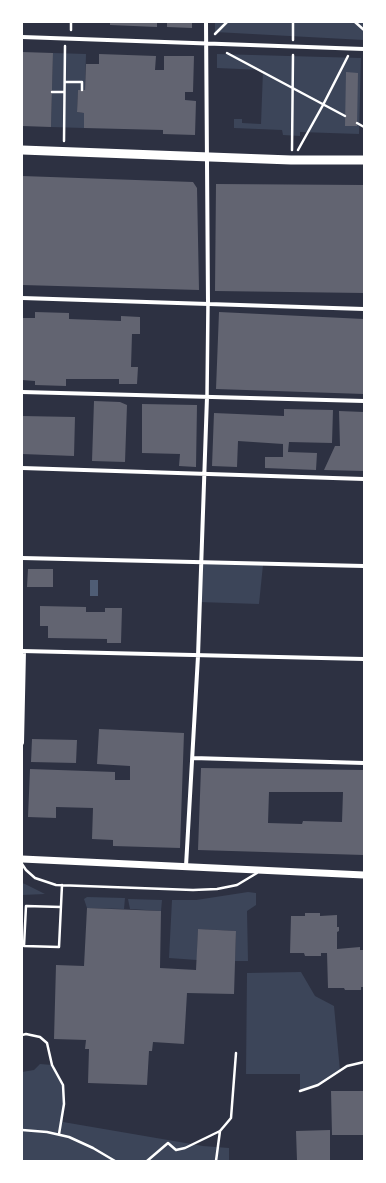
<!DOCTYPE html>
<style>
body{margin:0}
#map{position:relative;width:386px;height:1183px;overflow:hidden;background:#2d3142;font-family:"Asap Condensed",sans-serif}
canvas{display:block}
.frame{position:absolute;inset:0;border:23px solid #fff;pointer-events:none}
</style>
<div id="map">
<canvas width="386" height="1183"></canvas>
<div class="frame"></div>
</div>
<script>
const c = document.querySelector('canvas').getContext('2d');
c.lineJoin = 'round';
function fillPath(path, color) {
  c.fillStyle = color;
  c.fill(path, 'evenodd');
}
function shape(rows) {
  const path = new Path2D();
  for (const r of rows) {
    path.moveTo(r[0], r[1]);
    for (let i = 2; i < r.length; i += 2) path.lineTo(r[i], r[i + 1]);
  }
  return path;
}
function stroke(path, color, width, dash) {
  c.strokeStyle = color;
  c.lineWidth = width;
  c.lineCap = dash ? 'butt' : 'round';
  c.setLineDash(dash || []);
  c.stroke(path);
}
fillPath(shape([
 [215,22,364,22,364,40,215,32],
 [53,53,86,54,85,90,78,90,77,112,84,113,84,128,51,127],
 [217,54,361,58,359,134,300,132,300,136,283,135,282,130,234,128,234,119,242,119,242,123,261,124,263,70,217,68],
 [201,563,263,565,259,604,199,602],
 [22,883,25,884,45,894,22,895],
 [248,892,256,893,256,905,247,911,248,961,235,961,236,931,198,929,197,960,169,958,172,900,196,900],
 [87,897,125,898,124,909,87,908,84,899],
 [128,899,162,900,161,911,130,909],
 [301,972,315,996,334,1006,340,1071,318,1085,300,1091,300,1074,246,1074,247,973],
 [40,1064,52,1065,63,1085,63,1122,203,1146,229,1148,229,1161,22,1161,22,1072,34,1070]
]), '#3c4559');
fillPath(shape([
 [90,580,98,580,98,596,90,596]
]), '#4f5d75');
fillPath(shape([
 [110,22,157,22,157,27,110,25],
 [167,22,192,22,192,28,167,27],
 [22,52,53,53,51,127,22,126],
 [99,54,156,56,155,70,164,70,164,56,194,56,193,92,185,92,185,100,196,101,195,135,163,134,163,130,84,128,84,113,77,112,78,90,85,90,86,64,99,64],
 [346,72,358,73,357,126,345,126],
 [22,176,193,182,197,188,199,290,22,285],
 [216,184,364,185,364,293,215,291],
 [35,312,69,313,69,319,121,321,121,316,140,317,140,334,132,334,131,367,138,367,137,384,119,384,119,379,66,379,66,386,35,385,35,381,22,380,22,318,35,318],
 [219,312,364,319,364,394,216,389],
 [94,401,120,402,127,405,125,462,92,461],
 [142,404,197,405,196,467,179,466,180,454,142,453],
 [284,409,333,410,332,443,289,442,288,452,317,453,316,470,265,468,265,457,283,457,283,444,238,441,237,467,212,466,214,413,284,416],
 [339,411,364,412,364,471,324,470,335,446,340,446],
 [22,416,75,417,74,456,22,454],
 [28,569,53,569,53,587,27,587],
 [40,606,86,607,86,612,105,612,105,608,122,608,121,643,107,643,107,639,48,638,48,626,40,626],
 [99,729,184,733,180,848,113,846,113,840,92,839,93,808,56,807,56,818,28,817,30,769,115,772,115,780,130,780,130,766,97,764],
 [32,739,77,740,76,763,31,762],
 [201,768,364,770,364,855,198,850],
 [269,792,343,792,342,822,303,821,302,824,268,823],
 [87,908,161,911,160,968,196,970,198,929,236,931,234,994,187,993,184,1044,153,1042,152,1051,149,1051,147,1085,88,1083,89,1049,85,1049,86,1040,54,1039,56,965,84,966],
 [305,913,320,913,320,916,337,915,337,927,339,927,339,931,337,932,337,949,360,947,360,950,364,950,364,987,361,987,361,990,345,990,344,988,328,988,327,953,321,953,321,956,305,956,304,953,290,953,291,916,305,916],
 [331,1091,364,1091,364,1135,332,1135],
 [330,1130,330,1161,297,1161,296,1131]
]), '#626471');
stroke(shape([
 [293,22,293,40],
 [355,22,364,30],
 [71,30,71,22],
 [215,34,227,22],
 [227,53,345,116],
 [65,82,82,82,82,90],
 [52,92,64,92],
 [357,123,364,127],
 [64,141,65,46],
 [292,150,293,55],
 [298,150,323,105,348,56],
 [22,1035,26,1034,40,1037,47,1043,52,1065,63,1085,64,1104,59,1134],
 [22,1130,47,1132,69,1137,93,1148,115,1161],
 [147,1161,168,1143,176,1150,185,1148,220,1131,226,1124,231,1118,236,1053],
 [216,1161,220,1131]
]), '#fff', 2.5);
stroke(shape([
 [22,864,26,870,35,878,56,885,193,890,217,889,237,885,257,873],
 [61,907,26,906,24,946,59,947,62,885],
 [300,1091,318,1085,347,1066,364,1062]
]), '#fff', 2.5);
stroke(shape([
 [207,397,208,303]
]), '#fff', 3.5);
stroke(shape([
 [206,22,208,303],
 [22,37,364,49],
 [22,298,364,309],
 [22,392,364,401],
 [22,468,364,479],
 [22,558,364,566],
 [22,651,364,659],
 [22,743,24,651],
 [193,758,364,763],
 [186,866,198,656,207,397]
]), '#fff', 4);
stroke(shape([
 [22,859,364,875]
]), '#fff', 7);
stroke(shape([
 [22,150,291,160,364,160]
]), '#fff', 9);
</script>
